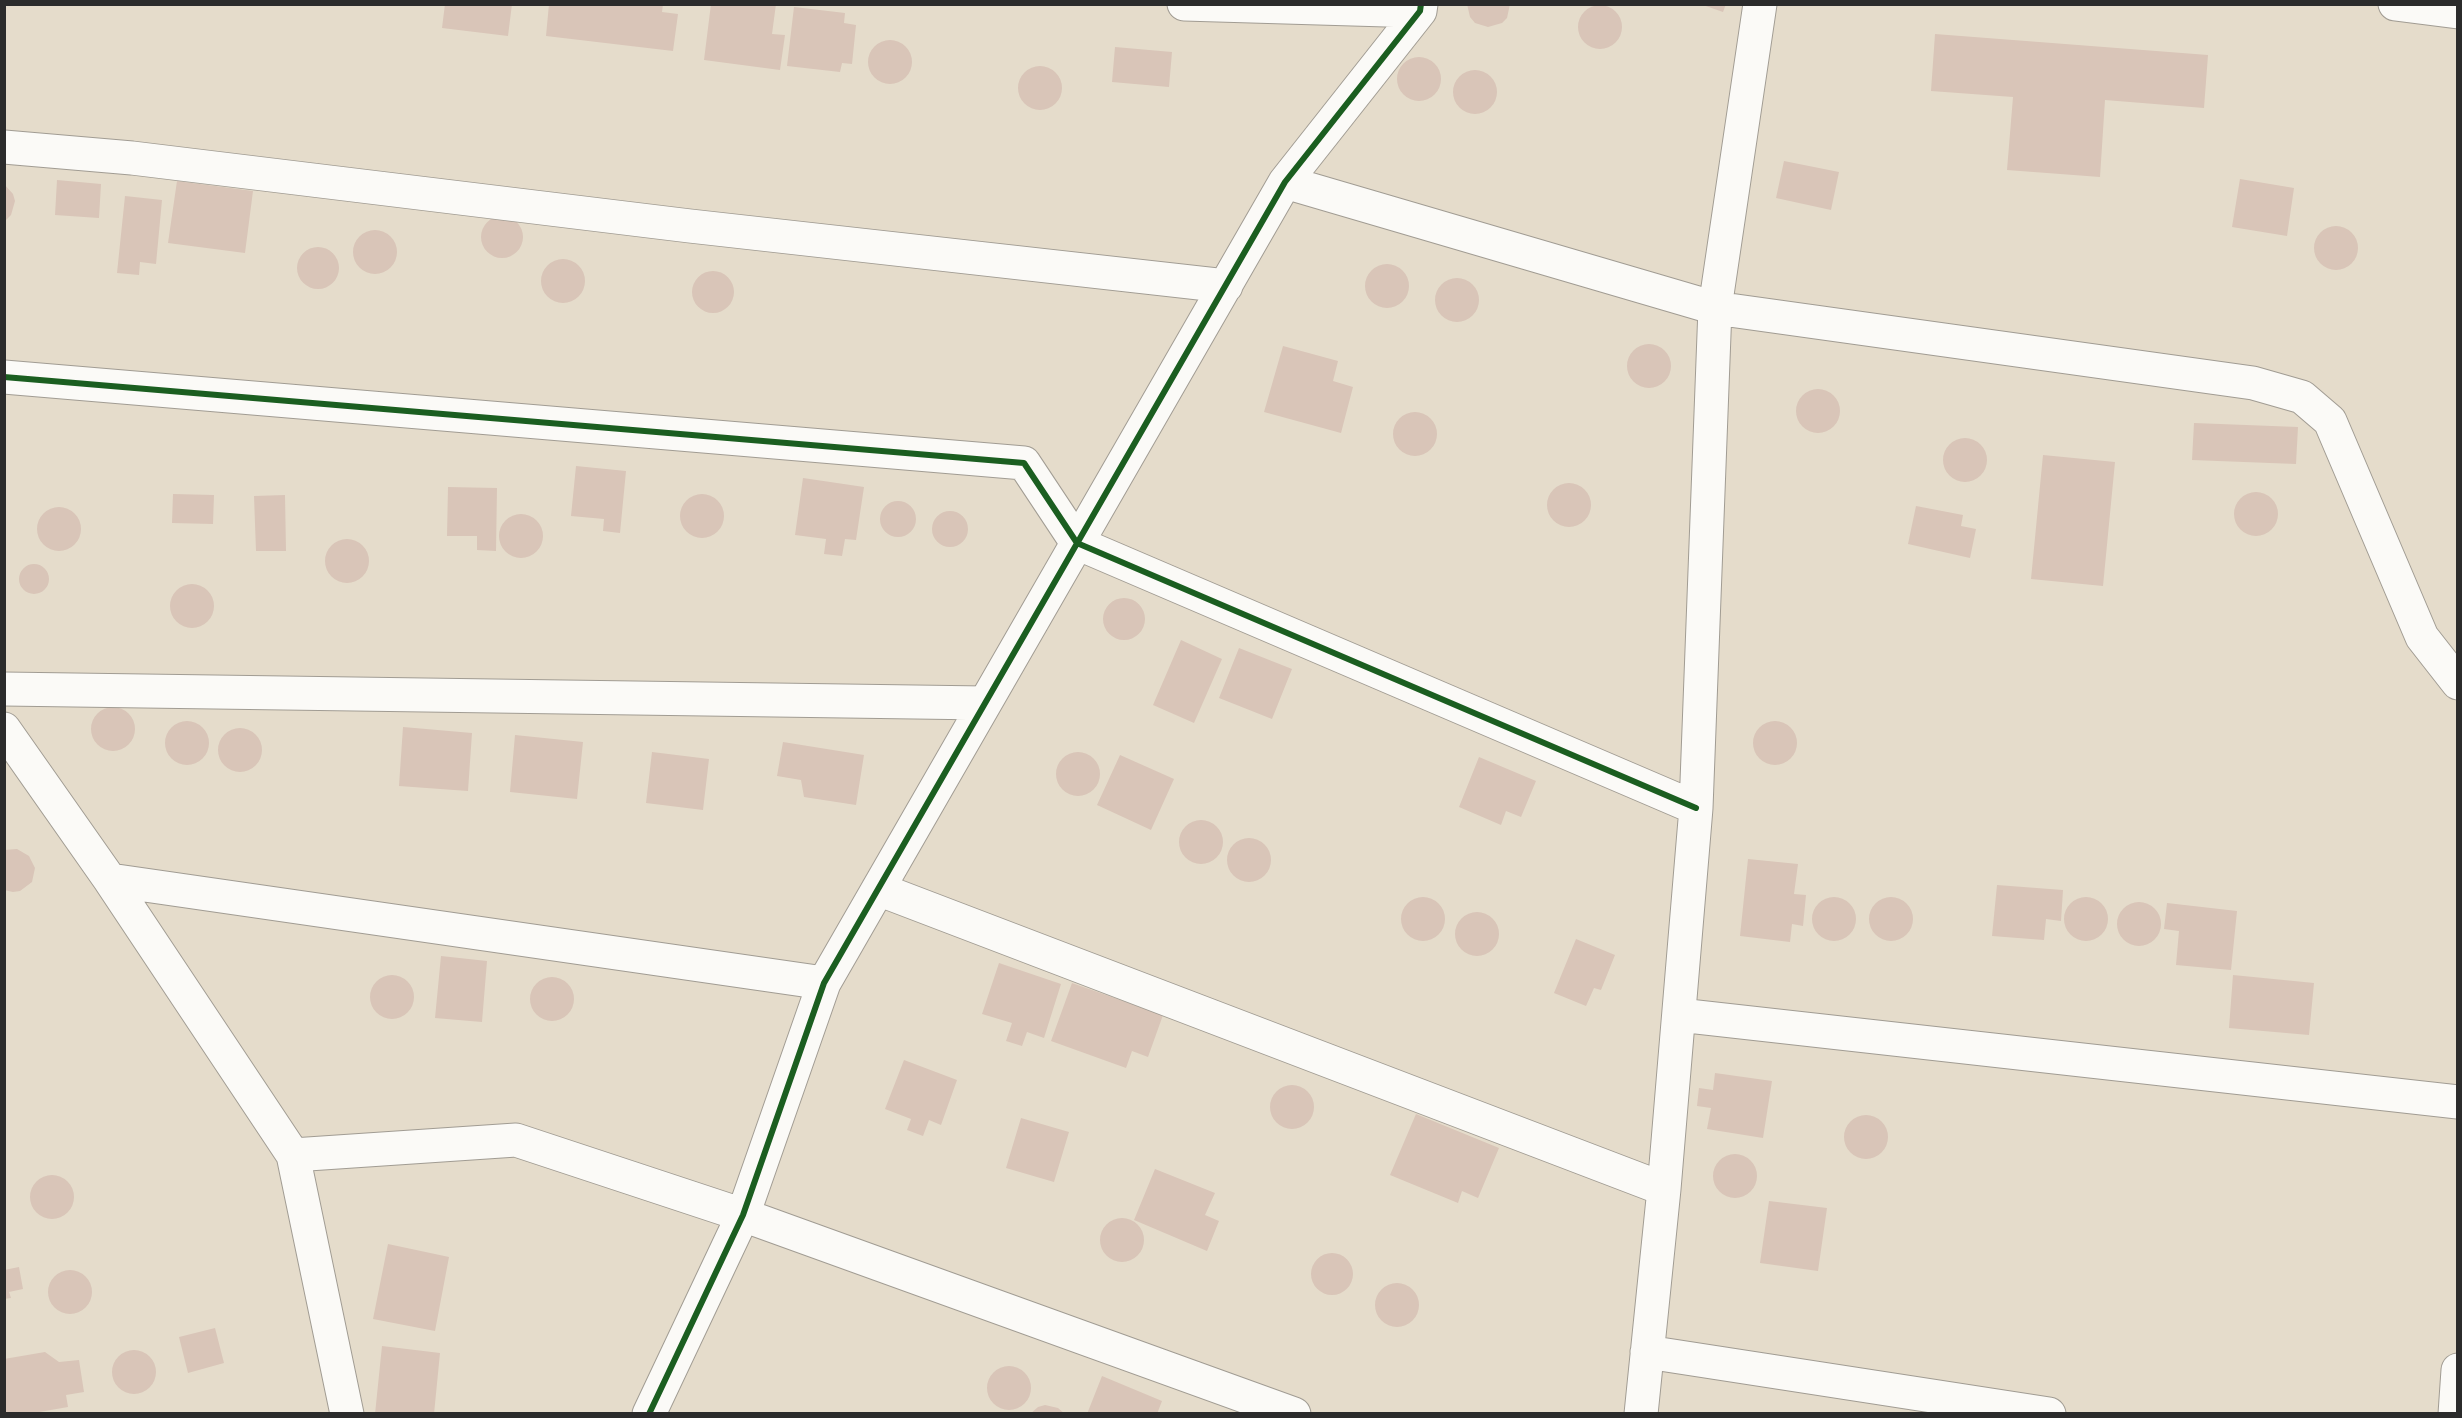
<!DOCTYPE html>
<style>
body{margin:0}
#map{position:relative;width:2462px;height:1418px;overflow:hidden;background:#e5dccb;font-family:Mali,sans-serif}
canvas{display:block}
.frame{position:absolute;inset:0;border:6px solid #2b2b2b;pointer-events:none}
</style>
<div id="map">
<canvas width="2462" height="1418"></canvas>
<div class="frame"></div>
</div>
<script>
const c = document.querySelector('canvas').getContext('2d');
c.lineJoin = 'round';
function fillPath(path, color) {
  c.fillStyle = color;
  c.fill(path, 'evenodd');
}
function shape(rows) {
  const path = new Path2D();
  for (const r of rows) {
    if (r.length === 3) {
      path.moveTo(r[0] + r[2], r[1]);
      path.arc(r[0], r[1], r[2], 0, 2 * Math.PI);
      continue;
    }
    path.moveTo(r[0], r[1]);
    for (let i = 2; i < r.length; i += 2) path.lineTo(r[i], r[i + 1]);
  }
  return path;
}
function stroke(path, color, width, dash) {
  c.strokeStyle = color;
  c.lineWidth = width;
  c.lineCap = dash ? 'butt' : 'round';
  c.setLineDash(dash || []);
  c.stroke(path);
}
fillPath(shape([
 [445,4,512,4,508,36,442,28],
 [549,4,663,4,662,12,678,14,673,51,546,36],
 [711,4,776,4,772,34,785,35,780,70,704,60],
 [1467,4,1510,4,1507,18,1502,23,1488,27,1475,23,1470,17],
 [1700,4,1726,4,1723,12],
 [1600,27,22],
 [794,7,845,13,844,23,856,25,852,64,842,63,840,72,787,66],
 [1935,34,2208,55,2204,108,2105,100,2100,177,2007,170,2013,97,1931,91],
 [890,62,22],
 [1115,47,1172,52,1169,87,1112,82],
 [1419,79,22],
 [1040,88,22],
 [1475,92,22],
 [1784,161,1839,172,1831,210,1776,198],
 [2240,179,2294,188,2287,236,2232,227],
 [57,180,101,184,99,218,55,215],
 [177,181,253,191,245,253,168,243],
 [4,184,13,194,15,201,11,215,4,222],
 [125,196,162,200,156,264,140,262,139,275,117,273],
 [502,237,21],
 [2336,248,22],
 [375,252,22],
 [318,268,21],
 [563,281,22],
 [1387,286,22],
 [713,292,21],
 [1457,300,22],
 [1649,366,22],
 [1283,346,1338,361,1333,381,1353,387,1341,433,1264,412],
 [1818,411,22],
 [1415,434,22],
 [2194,423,2298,427,2296,464,2192,460],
 [1965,460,22],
 [2043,455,2115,462,2103,586,2031,579],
 [576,466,626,471,620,533,603,531,604,519,571,516],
 [803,478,864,487,856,540,845,539,842,556,824,554,826,539,795,535],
 [1569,505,22],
 [448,487,497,488,496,551,477,550,477,536,447,536],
 [2256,514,22],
 [173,494,214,495,213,524,172,523],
 [702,516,22],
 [285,495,286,551,256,551,254,496],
 [898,519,18],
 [1916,506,1963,515,1961,526,1976,529,1970,558,1908,544],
 [59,529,22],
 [950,529,18],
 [521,536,22],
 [347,561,22],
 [34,579,15],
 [192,606,22],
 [1124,619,21],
 [1181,640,1222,659,1194,723,1153,705],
 [1239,648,1292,669,1272,719,1219,698],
 [113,729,22],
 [1775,743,22],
 [187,743,22],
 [403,727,472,733,468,791,399,786],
 [240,750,22],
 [515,735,583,742,577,799,510,792],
 [783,742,864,755,856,805,804,797,801,780,777,776],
 [652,752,709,759,703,810,646,803],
 [1078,774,22],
 [1120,755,1174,779,1151,830,1097,805],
 [1479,757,1536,781,1521,817,1506,811,1501,825,1459,807],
 [1201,842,22],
 [1249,860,22],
 [17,849,29,856,35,868,32,882,20,891,13,892,4,890,4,850],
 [1748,859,1798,864,1794,894,1806,895,1803,926,1792,924,1790,942,1740,936],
 [1997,885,2063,890,2061,921,2046,919,2044,940,1992,936],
 [1834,919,22],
 [1423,919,22],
 [1891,919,22],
 [2086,919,22],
 [2139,924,22],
 [2167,903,2237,911,2231,970,2176,965,2179,931,2164,929],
 [1477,934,22],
 [1576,939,1615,955,1601,990,1594,988,1586,1006,1554,993],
 [441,956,487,961,482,1022,435,1018],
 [999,963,1061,984,1044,1038,1027,1032,1022,1046,1006,1041,1012,1023,982,1014],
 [2233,975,2314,983,2309,1035,2229,1028],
 [392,997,22],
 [552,999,22],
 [1072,983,1163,1015,1148,1057,1132,1051,1126,1068,1051,1041],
 [904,1060,957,1080,941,1125,929,1120,923,1136,907,1130,911,1119,885,1109],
 [1715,1073,1772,1081,1763,1138,1707,1129,1711,1108,1697,1106,1699,1088,1713,1090],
 [1292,1107,22],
 [1416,1114,1499,1148,1478,1198,1462,1191,1458,1203,1390,1175],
 [1866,1137,22],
 [1021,1118,1069,1132,1054,1182,1006,1168],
 [1735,1176,22],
 [1155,1169,1215,1193,1205,1215,1219,1221,1207,1251,1134,1220],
 [52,1197,22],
 [1769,1201,1827,1208,1818,1271,1760,1263],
 [1122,1240,22],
 [388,1244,449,1257,435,1331,373,1319],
 [1332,1274,21],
 [19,1267,23,1289,9,1292,11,1298,4,1299,4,1270],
 [70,1292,22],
 [1397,1305,22],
 [215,1328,224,1363,188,1373,179,1337],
 [382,1346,440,1353,434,1414,375,1414],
 [134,1372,22],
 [45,1352,59,1362,79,1360,84,1392,66,1395,68,1407,28,1414,4,1414,4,1359],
 [1009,1388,22],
 [1102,1376,1162,1401,1157,1414,1087,1414],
 [1045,1405,1058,1408,1065,1414,1030,1414,1038,1407]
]), '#d9c5b8');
const minor = shape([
 [1184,4,1420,11],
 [2395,4,2458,12],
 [4,147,132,158,690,226,1226,286],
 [1285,182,1715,308,2253,383,2302,397,2330,421,2422,637,2458,683],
 [4,377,1024,463,1077,543,1696,808],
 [4,689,985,703],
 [4,729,110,880,293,1155,347,1414],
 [110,880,824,983],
 [878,889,1664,1189],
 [1679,1015,2458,1102],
 [293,1155,516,1140,743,1215,1294,1414],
 [1647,1352,2049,1414],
 [649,1414,743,1215,824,983,1285,182,1420,11,1421,4],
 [1641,1414,1664,1189,1696,808,1715,308,1760,4],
 [2455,1414,2458,1370]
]);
stroke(minor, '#a19c93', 35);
stroke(minor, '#fbfaf7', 33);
stroke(shape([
 [4,377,1024,463,1077,543,1696,808],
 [649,1414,743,1215,824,983,1285,182,1420,11,1421,4]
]), '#1b5e20', 6);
</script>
